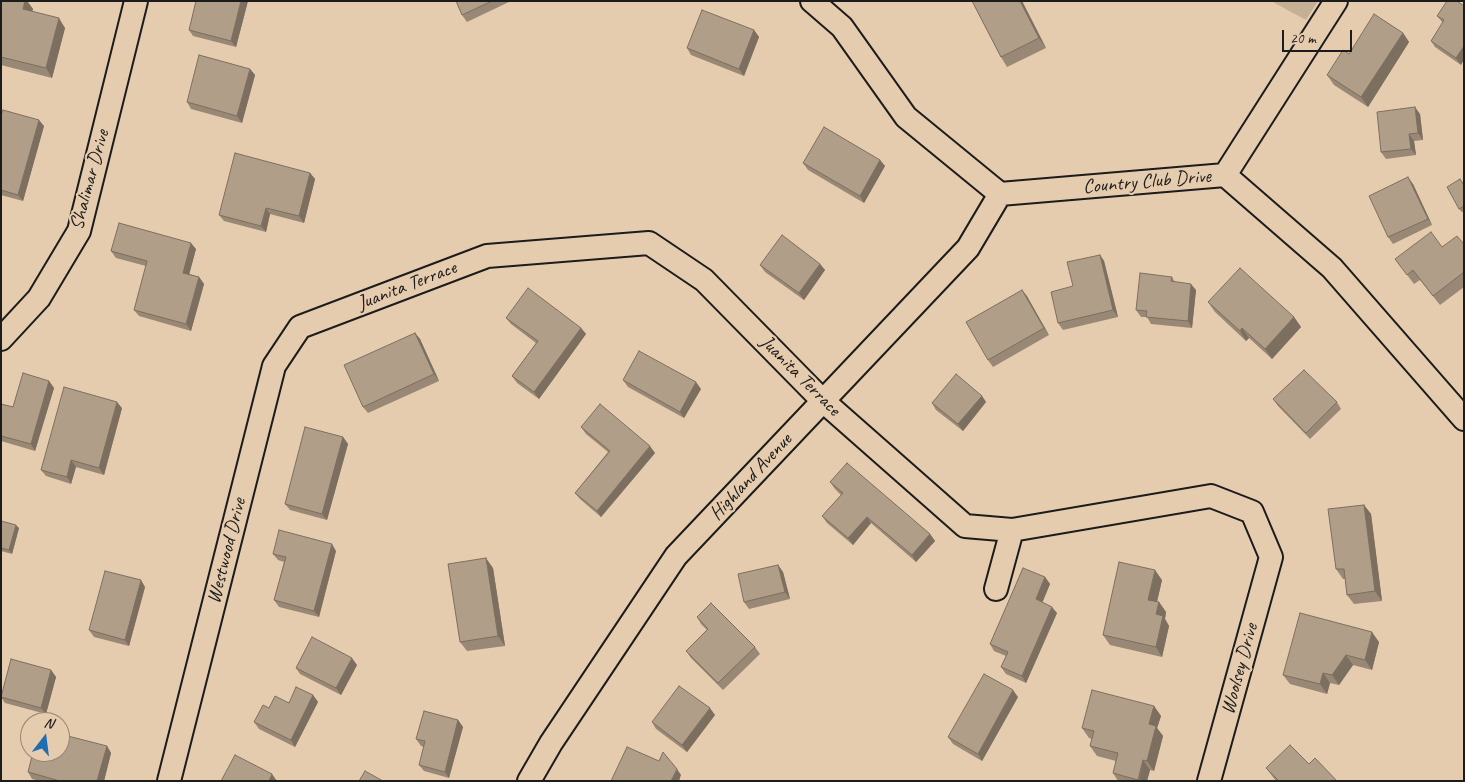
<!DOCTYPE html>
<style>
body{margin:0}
#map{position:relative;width:1465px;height:782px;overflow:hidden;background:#e6ccae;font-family:Caveat,sans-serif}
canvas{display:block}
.frame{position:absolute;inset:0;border:2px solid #1c1c1c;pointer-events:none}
.north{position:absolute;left:20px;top:712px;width:50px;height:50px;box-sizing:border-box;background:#e6ccae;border:1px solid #958674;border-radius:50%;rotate:15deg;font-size:14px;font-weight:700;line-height:20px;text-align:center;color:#1c1c1c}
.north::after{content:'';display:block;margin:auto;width:18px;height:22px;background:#1f6fb2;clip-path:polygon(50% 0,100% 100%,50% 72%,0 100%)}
.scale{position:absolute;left:1282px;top:30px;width:70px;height:22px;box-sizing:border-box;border:2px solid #1c1c1c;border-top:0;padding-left:6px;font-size:15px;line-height:18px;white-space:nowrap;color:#1c1c1c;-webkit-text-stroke:4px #e6ccae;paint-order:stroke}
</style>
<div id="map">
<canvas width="1465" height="782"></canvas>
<div class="frame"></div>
<div class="north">N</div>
<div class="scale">20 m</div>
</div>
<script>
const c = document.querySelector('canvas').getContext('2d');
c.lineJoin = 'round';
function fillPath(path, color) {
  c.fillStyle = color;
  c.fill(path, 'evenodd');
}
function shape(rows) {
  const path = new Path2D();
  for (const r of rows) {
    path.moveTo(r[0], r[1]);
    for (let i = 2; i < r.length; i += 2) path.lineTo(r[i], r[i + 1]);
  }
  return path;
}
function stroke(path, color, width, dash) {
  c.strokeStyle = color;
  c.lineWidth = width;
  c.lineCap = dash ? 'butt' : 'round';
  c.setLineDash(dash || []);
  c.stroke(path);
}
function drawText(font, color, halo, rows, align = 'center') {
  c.font = font + ' Caveat,sans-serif';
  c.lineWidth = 4.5;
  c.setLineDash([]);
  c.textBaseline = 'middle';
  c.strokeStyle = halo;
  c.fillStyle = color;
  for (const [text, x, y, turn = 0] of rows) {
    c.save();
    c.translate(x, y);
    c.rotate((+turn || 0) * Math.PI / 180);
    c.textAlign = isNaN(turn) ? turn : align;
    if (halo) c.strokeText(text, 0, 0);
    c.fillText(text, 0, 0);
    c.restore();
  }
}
fillPath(shape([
 [1271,1,1318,1,1306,20]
]), '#c5b096');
const street = shape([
 [812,1,842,27,906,117,1000,194,1225,175,1332,268,1464,419],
 [1225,175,1336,1],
 [1,339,39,298,79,231,136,1],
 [996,589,1012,530],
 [169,781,274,366,300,327,487,256,649,243,704,280,822,400,965,526,1012,530,1211,496,1252,512,1271,557,1209,781],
 [529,781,551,743,676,556,968,248,1000,194]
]);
stroke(street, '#1c1c1c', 26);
stroke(street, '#e6ccae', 22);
fillPath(shape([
 [1,1,27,1,33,9,32,11,65,28,52,78,1,65],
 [196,1,248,1,236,47,193,36,189,30],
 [456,1,511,1,467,22,462,15],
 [972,1,1022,1,1046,48,1007,67,1001,57],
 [1464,6,1461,65,1435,47,1431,41,1443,23,1437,16],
 [754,30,759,37,744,76,691,55,687,48],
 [1403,33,1409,42,1368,107,1334,85,1327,75,1349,54],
 [250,69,255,75,242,123,191,109,187,102],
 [1420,114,1423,140,1414,141,1416,155,1386,159,1381,152],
 [1,115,44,126,23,201,1,195],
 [880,160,885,166,864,203,808,170,803,163],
 [310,173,315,179,304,223,270,214,266,232,224,221,219,215],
 [1413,184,1432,225,1393,244,1388,237],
 [1464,184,1464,211,1462,212,1459,209],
 [1464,244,1464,287,1440,305,1420,280,1414,284,1395,259,1442,247],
 [196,249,189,274,199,277,204,284,191,331,139,316,134,310,146,266,116,258,111,251],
 [1100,255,1104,261,1118,317,1063,330,1058,323,1073,286],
 [820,264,825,270,804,300,765,272,760,265],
 [1172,277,1175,282,1196,290,1192,328,1151,324,1147,317,1141,317,1136,310],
 [1022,290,1049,335,993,367,988,360],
 [1208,302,1294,317,1301,327,1272,359,1249,338,1246,341,1215,312],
 [506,318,581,328,586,334,539,399,517,383,512,376,536,343,511,324],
 [415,333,420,339,439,381,368,413,363,407],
 [623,380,701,389,684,418,628,387],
 [49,381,54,388,35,451,1,441,1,404,13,407],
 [982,396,986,402,963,431,936,410,932,403],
 [1273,399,1337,402,1341,409,1310,439,1278,406],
 [122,408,104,475,76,467,71,484,46,476,41,470],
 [581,427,655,453,601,517,580,499,575,493,608,452,586,434],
 [343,437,348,444,327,520,290,510,285,504],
 [830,482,930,534,935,541,916,562,871,523,853,545,827,523,822,516,841,495,835,489],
 [1364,505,1371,514,1382,601,1354,604,1347,595,1345,579,1343,579,1336,569],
 [1,521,19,528,12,554,1,551],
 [336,551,319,617,279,607,274,600,284,562,278,560,273,554],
 [778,565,783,572,790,599,749,609,744,602],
 [493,568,505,646,467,651,460,642],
 [1045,577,1050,584,1042,602,1057,613,1026,683,1006,674,1001,667,1006,656,994,651,990,644],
 [1162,580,1157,602,1159,602,1166,612,1165,619,1169,626,1162,657,1110,645,1103,635],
 [145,587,129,646,94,637,89,630],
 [697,617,755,647,760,654,723,690,691,658,686,651,707,630,701,624],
 [1379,642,1372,670,1353,665,1339,685,1330,683,1327,694,1290,684,1283,675],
 [357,665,341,695,300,674,296,668],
 [51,670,56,677,46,714,5,703,1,697,1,695],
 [313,695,318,702,295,747,259,729,254,722,269,708],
 [1018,697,982,761,953,744,948,737],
 [1154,706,1161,716,1157,728,1163,736,1154,771,1150,770,1147,781,1118,781,1113,773,1116,761,1097,756,1090,746,1092,739,1089,738,1082,728],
 [715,715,687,752,656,729,652,722],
 [458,720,463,727,449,778,424,771,419,765,424,747,421,746,416,739],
 [107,746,111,753,104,781,39,781,32,779,28,772],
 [1309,764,1337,781,1276,781,1266,768]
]), '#988875');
fillPath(shape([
 [25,1,27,1,33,9,30,19,23,9],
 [241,1,248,1,236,47,231,41],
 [1020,1,1022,1,1046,48,1039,38],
 [59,18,65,28,52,78,46,68],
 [754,30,759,37,744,76,739,69],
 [1403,33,1409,42,1368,107,1361,97],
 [1464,46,1464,60,1461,65,1456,58],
 [250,69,255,75,242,123,237,116],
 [1415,107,1420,114,1423,140,1418,133],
 [39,120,44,126,23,201,18,195],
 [1409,134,1414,141,1416,155,1411,149],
 [880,160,885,166,864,203,860,196],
 [310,173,315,179,304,223,299,216],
 [1408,177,1413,184,1432,225,1428,219],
 [266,208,270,214,266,232,261,226],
 [191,243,196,249,188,279,183,273],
 [1100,255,1104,261,1118,317,1113,310],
 [820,264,825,270,804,300,799,293],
 [199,277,204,284,191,331,186,324],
 [1191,284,1196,290,1192,328,1188,321],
 [1022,290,1027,296,1049,335,1044,328],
 [1294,317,1301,327,1272,359,1265,349],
 [581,328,586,334,539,399,534,392],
 [1242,328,1249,338,1246,341,1240,331],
 [415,333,420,339,439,381,434,374],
 [49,381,54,388,35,451,31,444],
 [696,382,701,389,684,418,680,412],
 [982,396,986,402,963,431,958,424],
 [117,402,122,408,104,475,99,468],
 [343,437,348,444,327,520,322,514],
 [650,446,655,453,601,517,597,511],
 [71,460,76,467,71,484,67,477],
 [1364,505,1371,514,1382,601,1375,591],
 [867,517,871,523,853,545,848,538],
 [16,525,19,528,12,554,9,550],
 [930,534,935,541,916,562,912,555],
 [332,544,336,551,319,617,314,611],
 [486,558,493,568,505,646,498,636],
 [778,565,783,572,790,599,785,592],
 [1155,570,1162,580,1155,610,1148,600],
 [1045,577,1050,584,1041,606,1036,599],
 [141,580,145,587,129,646,125,640],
 [1159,602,1166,612,1165,619,1169,626,1162,657,1156,647,1156,614],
 [1052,607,1057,613,1026,683,1022,676],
 [1372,632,1379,642,1372,670,1365,660],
 [1346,655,1353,665,1339,685,1332,675],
 [352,658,357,665,341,695,336,688],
 [51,670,56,677,46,714,41,708],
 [1323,673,1330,683,1327,694,1320,684],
 [1013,690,1018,697,982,761,978,754],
 [313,695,318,702,295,747,291,740],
 [1154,706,1161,716,1157,728,1163,736,1154,771,1147,761,1149,724],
 [710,708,715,715,687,752,682,745],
 [458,720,463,727,449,778,445,772],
 [107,746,111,753,104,781,97,781],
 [1143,760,1150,770,1147,781,1139,781],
 [677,769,681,775,679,781,671,781],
 [272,774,277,781,269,781]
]), '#7c6f5f');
const building = shape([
 [1,1,25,1,23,9,59,18,46,68,1,57,1,1],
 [196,1,241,1,231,41,189,30,196,1],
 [456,1,492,1,462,15,456,1],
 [972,1,1020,1,1039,38,1001,57,972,1],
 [1447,1,1457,1,1464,6,1464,46,1456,58,1431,41,1444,20,1437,16,1447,1],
 [702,10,754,30,739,69,687,48,702,10],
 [1374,14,1403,33,1361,97,1327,75,1343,50,1349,54,1374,14],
 [199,55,250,69,237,116,187,102,199,55],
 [1415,107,1418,133,1409,134,1411,149,1381,152,1377,112,1415,107],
 [3,110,39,120,18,195,1,190,1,115,3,110],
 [824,127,880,160,860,196,803,163,824,127],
 [235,153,310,173,299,216,266,208,261,226,219,215,235,153],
 [1408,177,1428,219,1388,237,1369,196,1408,177],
 [1460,179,1464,185,1464,206,1459,209,1447,187,1460,179],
 [119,223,191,243,183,273,199,277,186,324,134,310,147,261,111,251,119,223],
 [1431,232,1442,247,1457,236,1464,244,1464,272,1433,296,1413,270,1407,275,1395,259,1431,232],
 [782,235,820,264,799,293,760,265,782,235],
 [1100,255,1113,310,1058,323,1051,292,1073,286,1067,262,1100,255],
 [1240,268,1294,317,1265,349,1242,328,1240,331,1208,302,1240,268],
 [1140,273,1172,277,1171,281,1191,284,1188,321,1146,317,1147,311,1136,310,1140,273],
 [528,288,581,328,534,392,512,376,538,341,506,318,528,288],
 [1022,290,1044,328,988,360,966,322,1022,290],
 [415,333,434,374,363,407,344,365,415,333],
 [639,351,696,382,680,412,623,380,639,351],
 [1304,370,1337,402,1306,433,1273,399,1304,370],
 [23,373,49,381,31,444,1,436,1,404,13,407,23,373],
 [956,374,982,396,958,424,932,403,956,374],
 [64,387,117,402,99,468,71,460,67,477,41,470,64,387],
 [600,404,650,446,597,511,575,493,610,451,581,427,600,404],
 [305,427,343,437,322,514,285,504,305,427],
 [847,463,930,534,912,555,867,517,848,538,822,516,843,493,830,482,847,463],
 [1364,505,1375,591,1347,595,1344,569,1336,569,1328,509,1364,505],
 [1,521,16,525,9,550,1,548,1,521],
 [279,530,332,544,314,611,274,600,286,557,273,554,279,530],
 [486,558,498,636,460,642,448,564,486,558],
 [1119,562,1155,570,1148,600,1159,602,1156,614,1163,616,1156,647,1103,635,1119,562],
 [778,565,785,592,744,602,738,574,778,565],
 [1023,568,1045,577,1036,599,1052,607,1022,676,1001,667,1008,652,990,644,1023,568],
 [105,571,141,580,125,640,89,630,105,571],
 [711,603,755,647,718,683,686,651,708,629,697,617,711,603],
 [1300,613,1372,632,1365,660,1346,655,1332,675,1323,673,1320,684,1283,675,1300,613],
 [312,637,352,658,336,688,296,668,312,637],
 [11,659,51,670,41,708,1,697,11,659],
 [984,674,1013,690,978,754,948,737,984,674],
 [679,686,710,708,682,745,652,722,679,686],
 [296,687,313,695,291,740,254,722,263,705,269,708,275,696,289,703,296,687],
 [1092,690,1154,706,1149,724,1156,726,1147,761,1143,760,1138,780,1113,773,1118,753,1090,746,1094,731,1082,728,1092,690],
 [424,711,458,720,445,772,419,765,425,741,416,739,424,711],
 [60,734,107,746,97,781,60,781,28,772,33,752,60,752,60,734],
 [1290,745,1309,764,1315,758,1337,781,1278,781,1278,780,1266,768,1290,745],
 [627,747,659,761,663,752,677,769,671,781,611,781,627,747],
 [235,755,272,774,269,781,221,781,235,755],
 [365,771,383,781,359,781,365,771]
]);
fillPath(building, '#b19e88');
stroke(building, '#7c6f5f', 1);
drawText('20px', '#1c1c1c', '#e6ccae', [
 ["Shalimar Drive",90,180,-75],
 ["Country Club Drive",1147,182,-5],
 ["Juanita Terrace",407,286,-21],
 ["Juanita Terrace",800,376,45],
 ["Highland Avenue",751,477,-47],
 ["Westwood Drive",227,551,-76],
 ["Woolsey Drive",1240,669,-75]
]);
</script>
